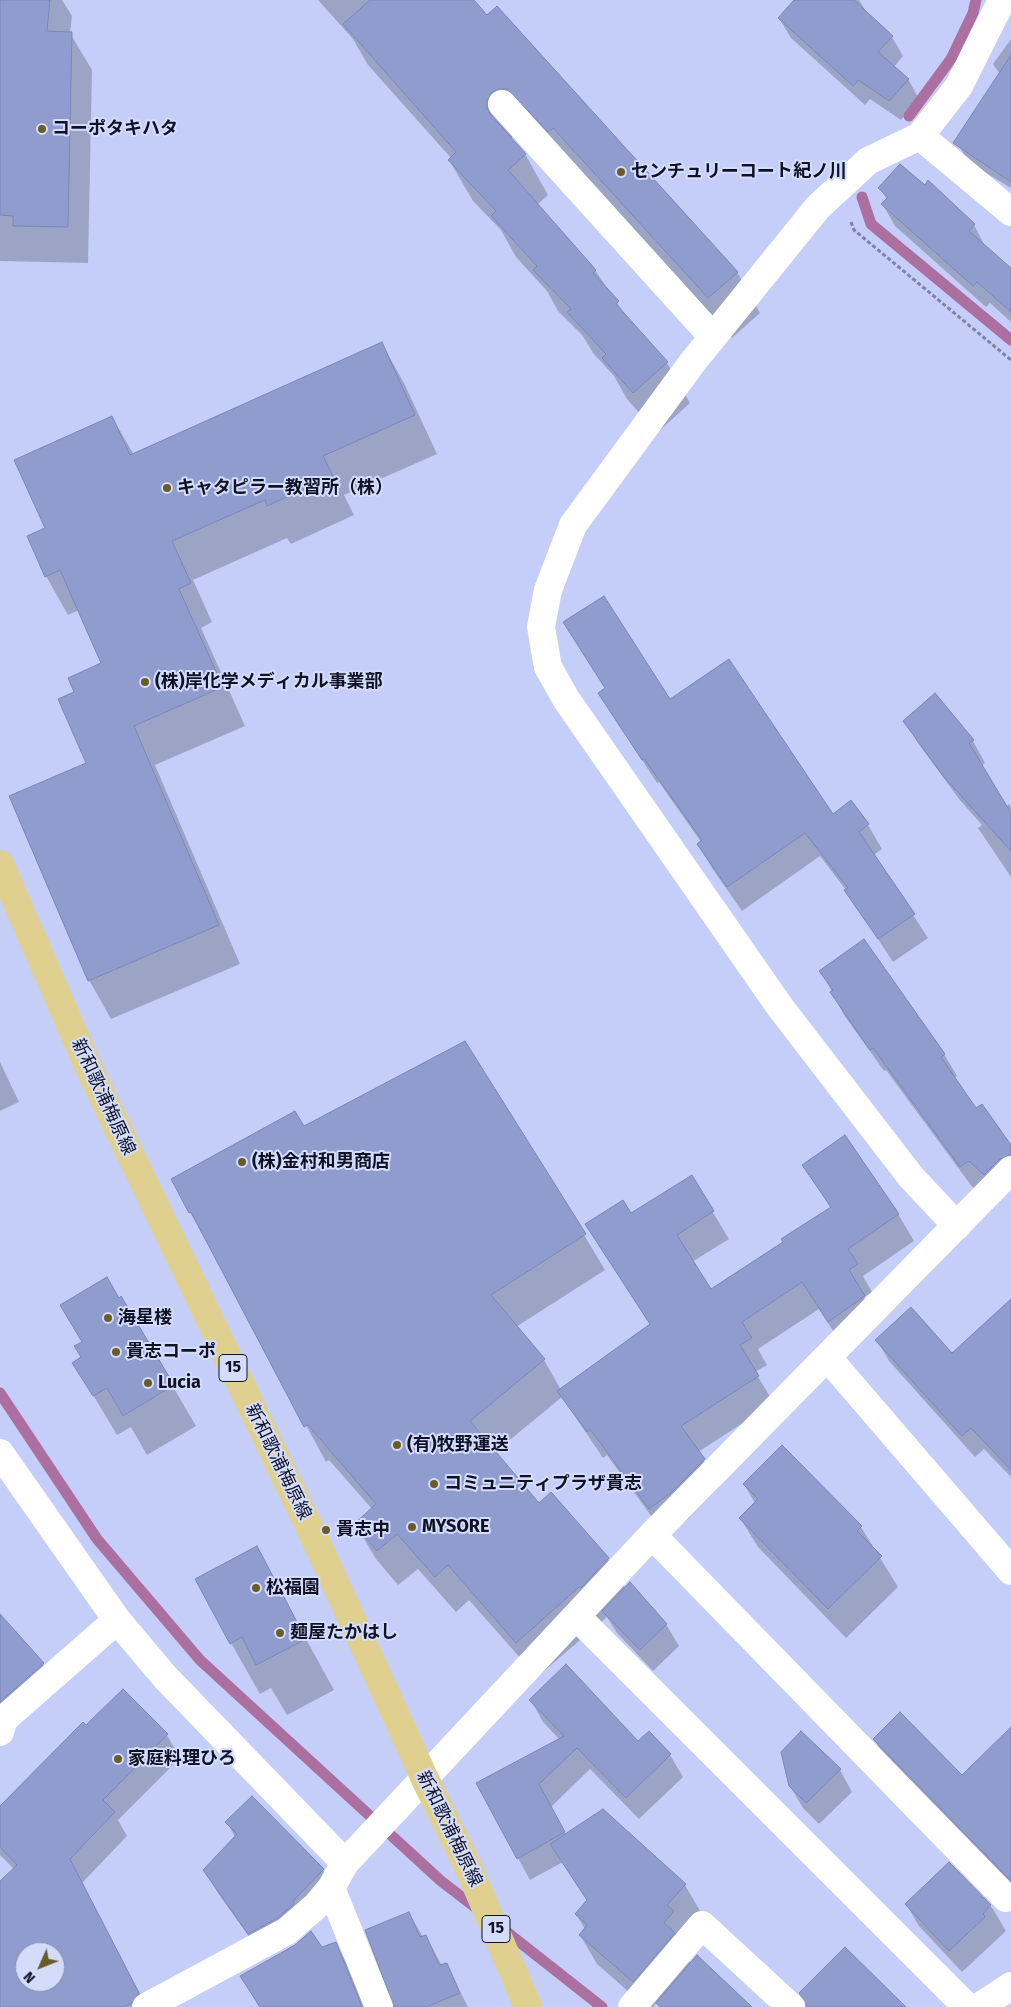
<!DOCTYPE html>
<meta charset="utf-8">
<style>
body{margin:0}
#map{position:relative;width:1011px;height:2007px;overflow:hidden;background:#c4cef8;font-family:"Fira Sans",sans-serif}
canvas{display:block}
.north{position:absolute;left:15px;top:1942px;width:50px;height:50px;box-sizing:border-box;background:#d4dcfc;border:1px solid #858ba6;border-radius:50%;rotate:226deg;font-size:14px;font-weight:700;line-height:20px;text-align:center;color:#0e1224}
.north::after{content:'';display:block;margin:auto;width:18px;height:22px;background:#6a5c29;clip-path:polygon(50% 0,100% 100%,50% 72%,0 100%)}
</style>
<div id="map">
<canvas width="1011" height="2007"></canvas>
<div class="north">N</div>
</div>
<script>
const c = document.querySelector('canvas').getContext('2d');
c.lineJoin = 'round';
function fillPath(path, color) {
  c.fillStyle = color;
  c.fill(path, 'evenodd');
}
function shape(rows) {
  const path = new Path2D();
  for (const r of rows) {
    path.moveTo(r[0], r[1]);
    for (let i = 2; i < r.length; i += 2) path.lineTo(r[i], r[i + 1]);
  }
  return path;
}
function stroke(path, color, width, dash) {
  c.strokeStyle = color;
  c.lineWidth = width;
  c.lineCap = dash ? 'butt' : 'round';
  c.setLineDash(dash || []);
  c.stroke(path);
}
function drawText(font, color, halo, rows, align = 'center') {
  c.font = font + ' "Fira Sans","Noto Sans JP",sans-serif';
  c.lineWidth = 4;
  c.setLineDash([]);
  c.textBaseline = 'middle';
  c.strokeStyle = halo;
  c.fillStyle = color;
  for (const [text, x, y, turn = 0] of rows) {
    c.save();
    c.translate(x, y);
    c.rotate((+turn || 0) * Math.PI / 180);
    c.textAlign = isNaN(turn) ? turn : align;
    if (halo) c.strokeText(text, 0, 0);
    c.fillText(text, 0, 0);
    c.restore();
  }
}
fillPath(shape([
 [0,0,62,0,72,16,70,33,92,70,88,263,0,261],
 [318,0,472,0,737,272,760,313,732,338,578,168,514,134,511,139,525,154,548,195,537,205,595,270,628,319,667,363,690,403,657,433,627,399,614,376,593,353,583,336,558,311,547,291,516,257,501,230,473,201,449,160,451,158,368,65,353,39],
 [795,0,859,0,869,16,892,37,903,56,894,67,908,79,919,99,901,120,870,99,865,105,791,38,779,18],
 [1011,39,1011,188,968,162,956,140,1000,74,993,64],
 [928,182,974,225,986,248,1011,270,1011,322,990,303,986,307,895,226,883,205,887,200,880,188,925,187],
 [382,344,404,383,437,454,344,495,354,515,291,544,287,538,193,580,212,622,201,628,245,726,155,765,240,964,111,1019,89,980,88,764,76,693,103,663,79,610,68,615,46,576,46,529,112,417,134,455],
 [565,623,670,701,833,816,851,802,868,825,882,849,874,855,928,938,893,962,846,890,820,856,742,911,712,868,698,844,701,842,659,782,657,783,614,717,600,693,606,689],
 [905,721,973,741,985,763,981,766,1006,807,1009,804,1011,807,1011,877,978,828,982,825,959,799,918,743],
 [821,971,944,1054,957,1076,954,1078,976,1110,1011,1147,1011,1184,982,1182,973,1188,886,1070,884,1071,844,1015],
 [0,1062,19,1102,0,1111],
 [304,1128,584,1235,605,1270,516,1327,544,1360,561,1390,650,1325,587,1225,630,1215,691,1176,729,1239,692,1262,711,1291,831,1209,804,1165,845,1137,898,1214,914,1241,863,1276,872,1292,864,1297,879,1324,844,1348,819,1309,758,1349,767,1365,755,1372,774,1403,698,1452,719,1487,688,1519,665,1535,607,1455,603,1458,562,1397,495,1452,539,1504,608,1559,625,1588,666,1624,679,1646,653,1671,617,1633,607,1617,537,1677,469,1600,456,1612,418,1569,398,1585,376,1559,355,1524,372,1509,329,1460,326,1462,172,1179],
 [121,1298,196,1426,147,1455,131,1427,117,1435,74,1363,82,1358,83,1343],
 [1011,1312,1011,1477,984,1449,975,1457,889,1361,877,1340,952,1355],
 [744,1484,861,1527,898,1587,846,1638,758,1547,740,1518,755,1503],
 [256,1548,334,1690,287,1715,271,1688,260,1694,231,1643],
 [0,1616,43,1664,57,1688,0,1730],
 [531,1700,638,1743,649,1732,670,1755,683,1777,639,1819,590,1769,551,1807,566,1835,685,1885,702,1914,683,1949,691,1964,750,2007,659,2007,657,2002,653,2007,646,2007,597,1964,580,1935,585,1929,576,1914,588,1902,563,1862,530,1880,477,1784,560,1740,543,1722],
 [86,1727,167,1735,180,1758,118,1820,127,1836,82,1883,147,2007,0,2007,0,1883,14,1869,0,1855,0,1807],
 [25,1952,55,1952,55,1982,25,1982],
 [1011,1728,1011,1888,887,1762,875,1740,962,1777],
 [840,1770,852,1792,819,1824,803,1808,790,1786],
 [227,1822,323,1870,335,1892,262,1955,218,1893,205,1870,235,1837],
 [949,1864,993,1909,1006,1931,962,1972,919,1926,906,1904],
 [409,1913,423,1937,426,1936,442,1966,446,1964,468,2007,396,2007],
 [335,1943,350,1968,365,2007,259,2007,242,1977]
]), '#0003');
stroke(shape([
 [909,116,951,59,973,13,976,0],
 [862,197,871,224,1011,340],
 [0,1393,97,1539,200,1660,441,1881,480,1911],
 [503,1929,602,2007]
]), '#ab709f', 11);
const building = shape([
 [0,0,50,0,47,31,72,32,68,227,13,226,13,216,0,215,0,0],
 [370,0,474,0,487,15,497,6,738,272,708,298,553,128,548,132,507,89,498,89,491,93,487,100,487,108,490,114,526,154,508,170,596,270,593,273,619,301,616,304,668,362,633,393,602,358,606,354,567,312,571,309,533,270,537,266,491,216,496,211,448,160,456,152,343,24,370,0],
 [794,0,854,0,893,36,878,52,909,79,889,101,858,80,853,86,778,18,794,0],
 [1011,55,1011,182,953,143,1011,55],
 [900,164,925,185,928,180,975,224,969,231,1011,268,1011,312,977,282,973,286,881,204,888,197,878,188,900,164],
 [382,342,415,415,323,456,333,476,267,506,265,500,172,541,191,583,179,589,223,687,134,726,219,925,88,981,9,796,86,763,58,699,74,692,68,678,101,663,60,570,45,577,27,536,45,528,14,460,112,416,130,455,382,342],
 [604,596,670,699,729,659,833,814,851,800,869,824,859,832,915,914,878,939,844,890,848,888,805,833,727,887,697,844,702,840,644,759,642,760,598,693,605,688,563,622,604,596],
 [935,693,974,740,969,743,1011,813,1011,851,944,777,903,721,935,693],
 [864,939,945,1054,941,1057,976,1108,982,1104,1011,1145,1011,1155,1000,1159,984,1175,969,1161,960,1167,873,1048,870,1050,830,992,833,990,819,971,864,939],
 [465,1041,586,1234,491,1295,545,1359,470,1421,539,1503,551,1492,609,1558,581,1588,579,1587,516,1643,448,1565,435,1577,397,1534,377,1551,354,1524,376,1504,308,1425,304,1427,191,1212,189,1213,171,1179,295,1111,304,1126,465,1041],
 [845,1135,899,1214,848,1249,858,1264,849,1270,865,1296,828,1322,802,1282,742,1322,752,1338,740,1345,759,1376,681,1426,705,1459,672,1492,649,1509,590,1429,587,1432,557,1391,650,1324,585,1224,623,1200,631,1213,692,1175,714,1211,677,1235,711,1289,783,1242,781,1239,831,1207,802,1165,845,1135],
 [107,1277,119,1298,121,1296,174,1385,123,1416,107,1388,93,1396,72,1363,81,1357,74,1346,82,1342,60,1305,107,1277],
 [1011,1299,1011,1470,971,1428,962,1436,875,1340,911,1307,952,1353,1011,1299],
 [782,1445,862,1526,857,1531,882,1556,828,1609,739,1518,758,1499,743,1484,782,1445],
 [257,1546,306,1639,256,1665,242,1637,230,1644,195,1579,257,1546],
 [630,1582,667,1624,640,1650,602,1611,630,1582],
 [0,1614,44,1663,0,1702,0,1614],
 [566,1664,638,1741,649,1731,671,1754,626,1798,577,1748,539,1784,565,1832,517,1859,476,1783,564,1736,529,1700,566,1664],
 [123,1689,168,1734,103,1800,115,1812,70,1859,139,1993,132,2003,123,2007,0,2007,0,1881,17,1865,0,1847,0,1806,83,1722,86,1725,123,1689],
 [25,1952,55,1952,55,1982,25,1982,25,1952],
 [900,1712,962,1775,1011,1727,1011,1881,873,1739,900,1712],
 [801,1731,841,1769,806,1803,789,1786,781,1752,801,1731],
 [252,1796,324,1869,293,1901,294,1904,278,1918,248,1934,203,1870,237,1834,225,1822,252,1796],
 [603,1809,686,1884,667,1905,674,1911,664,1923,675,1933,633,1982,579,1935,587,1925,575,1914,587,1900,550,1844,603,1809],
 [949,1862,991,1905,983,1914,985,1917,949,1951,905,1904,949,1862],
 [409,1912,420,1937,426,1935,439,1965,447,1963,460,1993,426,2007,394,2007,365,1930,409,1912],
 [311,1931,322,1947,336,1942,362,2007,260,2007,240,1976,295,1945,311,1931],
 [845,1947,906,2007,806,2007,806,2002,799,1993,845,1947],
 [697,1955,752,2007,661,2007,656,2003,697,1955]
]);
fillPath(building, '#909cce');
stroke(building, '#7b86b7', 1);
stroke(shape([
 [851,222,854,230,1011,360]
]), '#7c83a4', 3, [4, 2.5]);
stroke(shape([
 [502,104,713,337],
 [920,136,1011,212],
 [957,1226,911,1177,780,1007,566,699,548,667,541,627,548,590,573,525,692,363,818,207,868,161,920,136,959,86,1002,0],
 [828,1358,1011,1571],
 [0,1453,117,1620,165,1677,345,1863],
 [652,1535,1006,1898],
 [577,1617,967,2007],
 [0,1732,4,1719,117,1620],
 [331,1888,379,2007],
 [146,2007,287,1931,317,1905,331,1888,345,1863,652,1535,1011,1170],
 [632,2007,702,1925,791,2007],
 [979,2007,1011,1986]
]), '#fff', 28);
stroke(shape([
 [0,864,88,1066,315,1539,425,1779,470,1871,528,2007]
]), '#e0d090', 28);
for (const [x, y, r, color] of [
 [42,129,5,"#6a5c29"],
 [621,172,5,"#6a5c29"],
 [167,488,5,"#6a5c29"],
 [145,682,5,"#6a5c29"],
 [242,1162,5,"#6a5c29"],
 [108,1318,5,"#6a5c29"],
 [116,1352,5,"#6a5c29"],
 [148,1383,5,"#6a5c29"],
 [397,1445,5,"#6a5c29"],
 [434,1484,5,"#6a5c29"],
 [412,1527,5,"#6a5c29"],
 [326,1530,5,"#6a5c29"],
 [256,1588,5,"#6a5c29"],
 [280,1633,5,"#6a5c29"],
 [118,1759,5,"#6a5c29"]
]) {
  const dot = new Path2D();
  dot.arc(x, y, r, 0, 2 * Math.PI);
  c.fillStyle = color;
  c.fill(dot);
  stroke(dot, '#d4dcfc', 2);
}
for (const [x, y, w] of [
 [233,1368,28],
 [496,1929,28]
]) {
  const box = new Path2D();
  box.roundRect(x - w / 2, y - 13.5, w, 27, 4);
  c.fillStyle = '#d4dcfc';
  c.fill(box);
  stroke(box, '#0e1224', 1);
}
drawText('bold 16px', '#0e1224', null, [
 ["15",233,1368],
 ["15",496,1929]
]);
drawText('bold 18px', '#0e1224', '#d4dcfc', [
 ["コーポタキハタ",52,129],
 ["センチュリーコート紀ノ川",631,172],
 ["キャタピラー教習所（株）",177,488],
 ["(株)岸化学メディカル事業部",155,682],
 ["(株)金村和男商店",252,1162],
 ["海星楼",118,1318],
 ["貴志コーポ",126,1352],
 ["Lucia",158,1383],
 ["(有)牧野運送",407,1445],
 ["コミュニティプラザ貴志",444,1484],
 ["MYSORE",422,1527],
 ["貴志中",336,1530],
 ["松福園",266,1588],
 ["麺屋たかはし",290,1633],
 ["家庭料理ひろ",128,1759]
], 'left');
drawText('18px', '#0e1224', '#d4dcfc', [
 ["新和歌浦梅原線",103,1097,65],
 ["新和歌浦梅原線",278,1462,64],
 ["新和歌浦梅原線",449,1829,64]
]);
</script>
